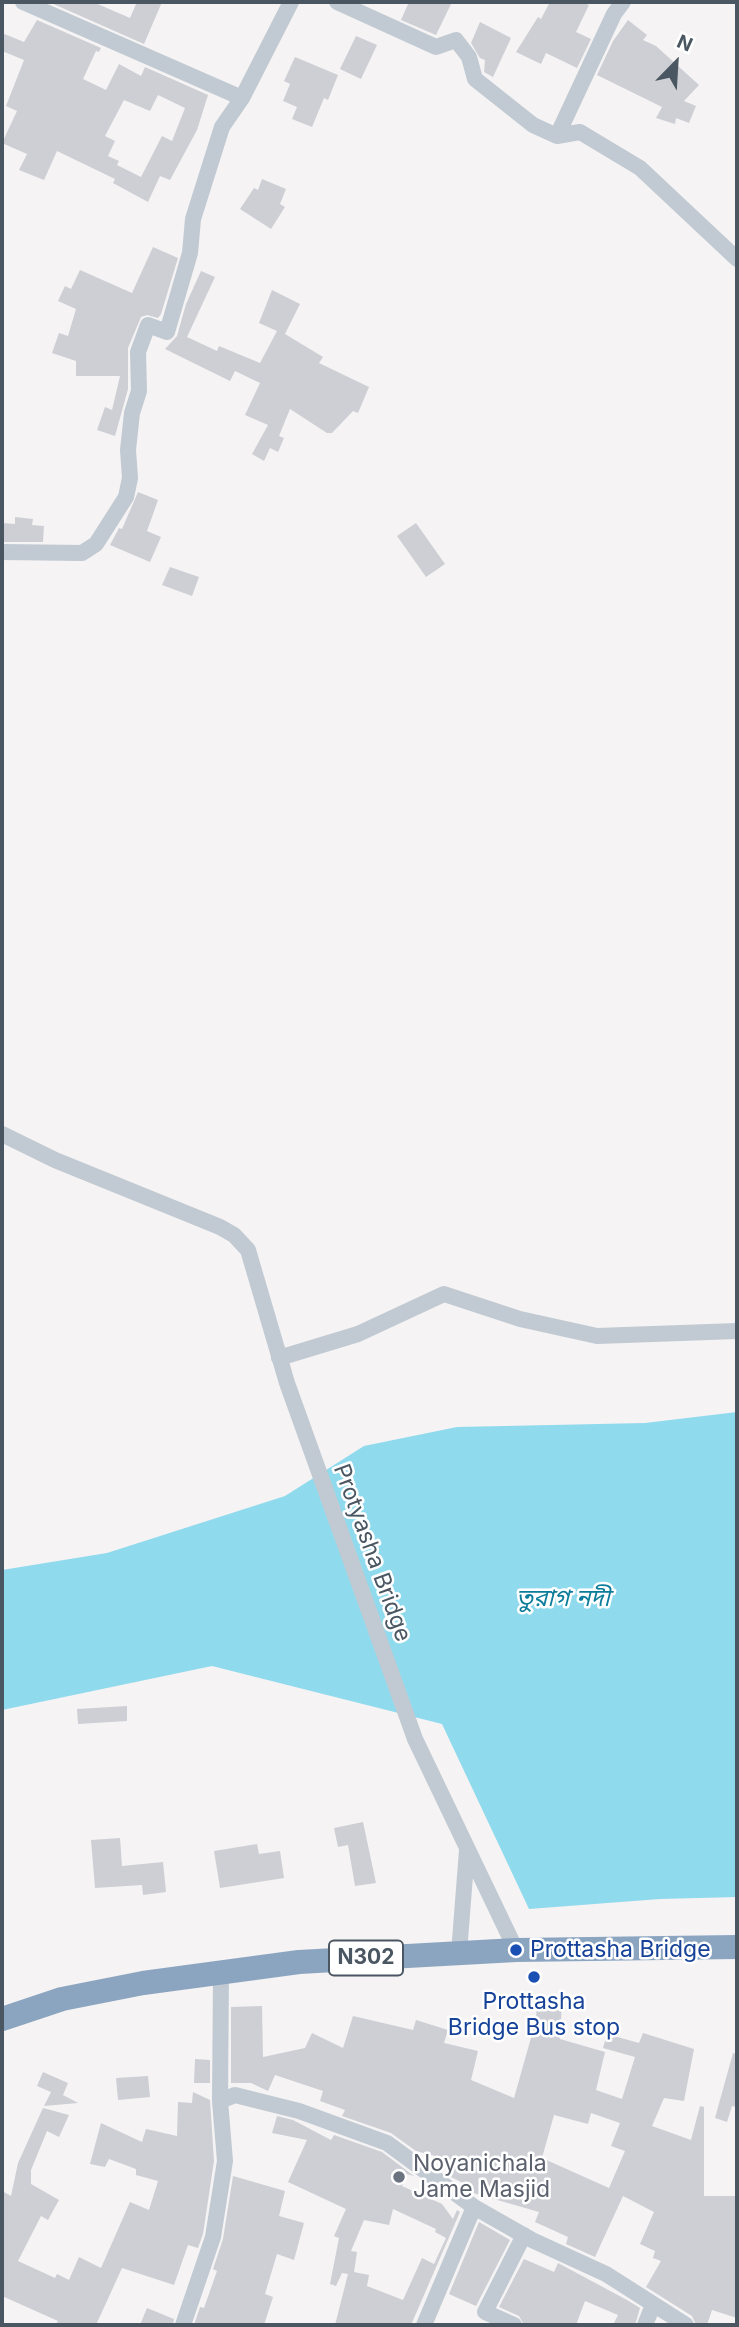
<!DOCTYPE html>
<meta charset="utf-8">
<style>
body{margin:0}
#map{position:relative;width:739px;height:2327px;overflow:hidden;background:#f5f3f3;font-family:Inter,sans-serif}
canvas{display:block}
.frame{position:absolute;inset:0;border:4px solid #4a5661;pointer-events:none}
.north{position:absolute;left:641px;top:28px;width:70px;height:70px;-webkit-text-stroke:5px #fff;paint-order:stroke;rotate:24deg;font-size:19px;font-weight:700;line-height:28px;text-align:center;color:#4a5661}
.north::after{content:'';display:block;margin:auto;width:24px;height:32px;background:#4a5661;clip-path:polygon(50% 0,100% 100%,50% 72%,0 100%)}
</style>
<div id="map">
<canvas width="739" height="2327"></canvas>
<div class="frame"></div>
<div class="north">N</div>
</div>
<script>
const c = document.querySelector('canvas').getContext('2d');
c.lineJoin = 'round';
function fillPath(path, color) {
  c.fillStyle = color;
  c.fill(path, 'evenodd');
}
function shape(rows) {
  const path = new Path2D();
  for (const r of rows) {
    path.moveTo(r[0], r[1]);
    for (let i = 2; i < r.length; i += 2) path.lineTo(r[i], r[i + 1]);
  }
  return path;
}
function stroke(path, color, width, dash) {
  c.strokeStyle = color;
  c.lineWidth = width;
  c.lineCap = dash ? 'butt' : 'round';
  c.setLineDash(dash || []);
  c.stroke(path);
}
function drawText(font, color, halo, rows, align = 'center') {
  c.font = font + ' Inter,"Noto Sans Bengali",sans-serif';
  c.lineWidth = 5;
  c.setLineDash([]);
  c.textBaseline = 'middle';
  c.strokeStyle = halo;
  c.fillStyle = color;
  for (const [text, x, y, turn = 0] of rows) {
    c.save();
    c.translate(x, y);
    c.rotate((+turn || 0) * Math.PI / 180);
    c.textAlign = isNaN(turn) ? turn : align;
    if (halo) c.strokeText(text, 0, 0);
    c.fillText(text, 0, 0);
    c.restore();
  }
}
fillPath(shape([
 [737,1412,737,1897,660,1899,529,1909,442,1724,212,1666,2,1710,2,1570,107,1553,285,1496,364,1446,457,1427,645,1423]
]), '#90daee');
fillPath(shape([
 [49,2,93,2,130,18,137,2,162,2,144,44],
 [409,2,452,2,436,35,401,20],
 [550,2,581,2,589,5,576,32,591,39,577,68,546,53,541,64,516,52,538,17,541,19],
 [37,20,101,48,99,52,96,51,83,79,106,90,119,64,141,76,145,67,208,95,197,130,170,180,160,176,148,202,113,183,115,179,57,151,44,180,19,170,27,154,2,143,17,111,6,106,24,60,2,51,2,33,24,42],
 [158,95,185,108,172,141,162,136,141,177,117,165,119,161,108,156,115,141,105,136,124,100,150,111],
 [628,20,647,35,643,40,656,46,699,85,684,101,696,106,689,123,676,118,675,124,656,118,662,107,597,75,613,41],
 [480,22,511,38,493,77,484,72,485,60,480,58,471,43],
 [356,36,377,45,361,79,340,69],
 [295,57,338,75,328,100,324,98,312,127,292,119,297,107,283,101,290,84,284,81],
 [262,179,286,189,280,204,285,207,271,229,240,209,254,188,258,190],
 [153,247,178,258,161,314,158,318,147,315,141,317,128,348,128,389,115,436,97,430,105,407,112,410,120,376,76,376,76,361,52,353,59,333,68,336,76,309,58,301,65,286,71,289,80,270,132,293],
 [201,271,215,277,187,337,217,351,219,346,260,363,277,331,259,323,272,290,300,304,285,334,323,357,319,363,369,387,358,413,353,411,332,433,327,433,290,409,279,436,284,438,278,452,270,448,264,461,252,454,268,425,245,415,260,383,235,371,230,381,165,349,177,336,186,304],
 [138,492,158,500,147,531,161,537,150,562,110,545,119,528,122,529],
 [15,517,33,519,32,525,44,526,43,542,2,542,2,523,15,524],
 [416,523,445,564,426,577,397,536],
 [170,567,199,577,192,596,162,585],
 [127,1706,127,1721,78,1724,77,1709],
 [363,1822,376,1883,355,1886,348,1845,338,1847,334,1828],
 [120,1838,122,1866,163,1862,166,1892,143,1895,142,1885,95,1888,91,1840],
 [257,1844,259,1854,280,1851,284,1878,220,1888,214,1851],
 [537,2000,562,2001,560,2039,605,2052,596,2090,622,2099,635,2057,603,2048,607,2034,639,2043,643,2033,694,2049,684,2101,664,2098,652,2126,691,2140,700,2106,704,2107,704,2196,737,2196,737,2318,712,2310,707,2325,696,2325,692,2316,646,2287,661,2261,653,2258,655,2251,640,2244,654,2212,623,2196,595,2257,566,2244,568,2237,535,2222,539,2212,473,2193,466,2188,467,2185,449,2176,455,2161,416,2151,391,2133,342,2116,345,2110,320,2101,323,2091,275,2075,268,2091,251,2083,231,2083,231,2007,262,2006,263,2057,305,2048,312,2033,343,2048,353,2016,413,2030,416,2020,448,2030,444,2043,478,2051,471,2080,514,2098,536,2020],
 [591,2113,620,2123,611,2146,625,2151,609,2188,542,2158,554,2115,588,2124],
 [733,2053,737,2054,737,2107,732,2106,727,2122,715,2118],
 [195,2059,210,2060,210,2083,194,2083],
 [43,2072,68,2083,63,2095,78,2103,44,2106,51,2092,37,2086],
 [148,2076,150,2097,118,2100,116,2078],
 [193,2092,210,2100,214,2161,203,2234,198,2248,188,2245,174,2285,122,2268,96,2325,55,2325,58,2321,2,2296,2,2191,11,2196,18,2163,43,2108,69,2115,59,2137,47,2131,31,2170,31,2184,59,2200,48,2220,41,2216,18,2261,55,2278,57,2274,69,2280,79,2257,101,2268,130,2202,149,2210,158,2181,136,2175,136,2169,109,2159,105,2167,90,2164,101,2123,142,2142,146,2129,177,2136,178,2102,192,2103],
 [277,2116,293,2120,331,2140,334,2135,382,2152,414,2176,406,2174,402,2186,442,2204,453,2219,457,2210,460,2212,411,2325,335,2325,348,2274,342,2273,336,2286,330,2284,339,2238,334,2236,346,2209,288,2182,307,2140,272,2133],
 [393,2209,436,2229,435,2232,446,2238,434,2264,422,2258,403,2300,367,2286,369,2275,354,2272,357,2252,351,2251,364,2220,389,2225],
 [233,2176,285,2191,279,2216,304,2223,294,2260,277,2254,265,2294,273,2297,264,2325,194,2325,200,2307,204,2308,217,2271,213,2269,223,2239],
 [479,2222,510,2240,476,2306,449,2294],
 [524,2259,554,2272,558,2263,627,2300,640,2308,635,2325,613,2325,618,2315,585,2301,576,2325,524,2325,519,2316,499,2307],
 [147,2308,174,2319,173,2325,140,2325]
]), '#cdcfd5');
stroke(shape([
 [23,2,242,98],
 [337,2,436,47,456,40,469,57,475,79,533,125,557,136,580,132,640,168,737,259],
 [557,136,614,14,623,2],
 [2,552,82,553,96,544,126,497,130,478,128,450,132,413,139,391,138,352,148,325,167,332,190,253,193,219,222,127,242,98,291,2],
 [2,1134,55,1160,220,1227,234,1235,248,1250,287,1383,415,1739,516,1950],
 [279,1358,358,1334,444,1294,520,1319,597,1336,737,1331],
 [459,1953,467,1850],
 [220,2101,235,2095,299,2111,387,2143,474,2207,532,2240,606,2274,686,2325],
 [183,2325,213,2237,225,2161,220,2101,221,1973],
 [424,2325,474,2207],
 [514,2325,485,2312,524,2235],
 [645,2325,653,2305]
]), '#c1cad2', 16);
stroke(shape([
 [2,2019,62,1999,143,1983,299,1962,516,1950,737,1947]
]), '#8ba5c1', 24);
for (const [x, y, r, color] of [
 [516,1950,7,"#1a4fb4"],
 [534,1977,7,"#1a4fb4"],
 [399,2177,7,"#6b7280"]
]) {
  const dot = new Path2D();
  dot.arc(x, y, r, 0, 2 * Math.PI);
  c.fillStyle = color;
  c.fill(dot);
  stroke(dot, '#fff', 2.5);
}
for (const [x, y, w] of [
 [366,1958,74]
]) {
  const box = new Path2D();
  box.roundRect(x - w / 2, y - 17.5, w, 35, 5);
  c.fillStyle = '#fff';
  c.fill(box);
  stroke(box, '#4a5661', 2);
}
drawText('bold 21px', '#4a5661', null, [
 ["N302",366,1958]
]);
drawText('23px', '#4a5661', '#fff', [
 ["Protyasha Bridge",372,1553,70]
]);
drawText('23px', '#164399', '#fff', [
 ["Prottasha Bridge",530,1950],
 ["Prottasha",534,2002,"center"],
 ["Bridge Bus stop",534,2028,"center"]
], 'left');
drawText('23px', '#5b616d', '#fff', [
 ["Noyanichala",413,2164],
 ["Jame Masjid",413,2190]
], 'left');
drawText('italic 24px', '#0c7c9b', '#fff', [
 ["তুরাগ নদী",563,1599]
]);
</script>
